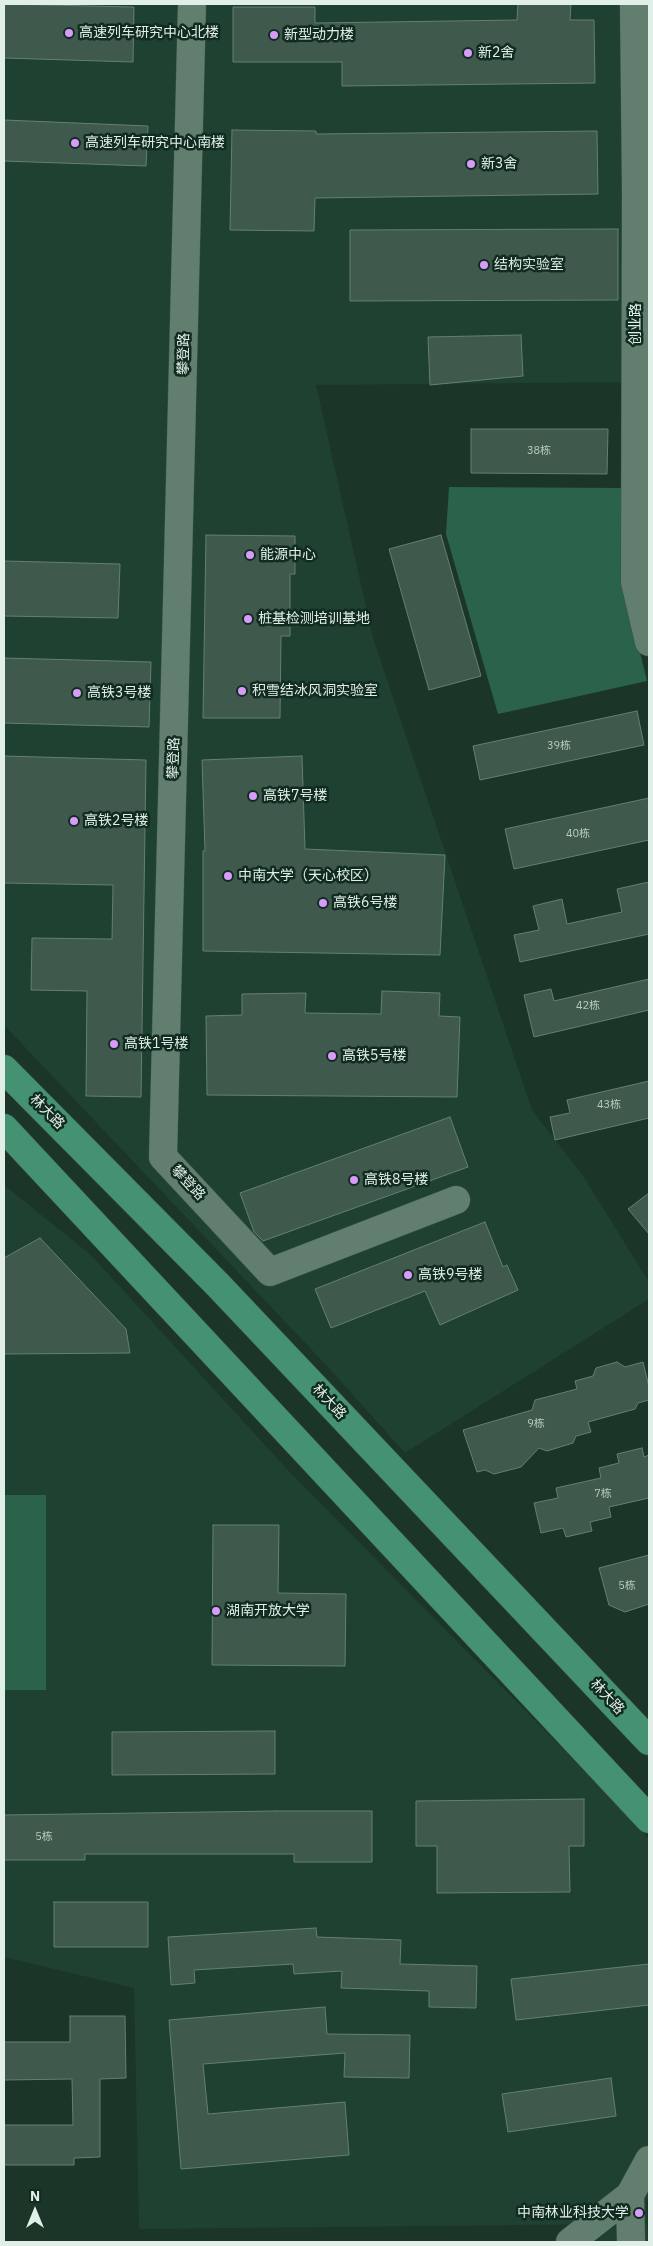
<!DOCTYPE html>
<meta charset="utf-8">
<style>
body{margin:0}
#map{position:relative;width:653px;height:2246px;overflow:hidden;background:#1b3629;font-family:"IBM Plex Sans",sans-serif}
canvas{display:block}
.frame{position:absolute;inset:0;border:5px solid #e0efe7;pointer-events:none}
.north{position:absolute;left:10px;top:2186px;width:50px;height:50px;-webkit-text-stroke:4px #112b20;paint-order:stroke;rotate:0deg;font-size:14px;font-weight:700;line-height:20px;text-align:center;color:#e0efe7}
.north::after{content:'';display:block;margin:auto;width:18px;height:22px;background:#e0efe7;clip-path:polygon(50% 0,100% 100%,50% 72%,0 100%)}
</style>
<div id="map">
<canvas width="653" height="2246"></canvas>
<div class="frame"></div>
<div class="north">N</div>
</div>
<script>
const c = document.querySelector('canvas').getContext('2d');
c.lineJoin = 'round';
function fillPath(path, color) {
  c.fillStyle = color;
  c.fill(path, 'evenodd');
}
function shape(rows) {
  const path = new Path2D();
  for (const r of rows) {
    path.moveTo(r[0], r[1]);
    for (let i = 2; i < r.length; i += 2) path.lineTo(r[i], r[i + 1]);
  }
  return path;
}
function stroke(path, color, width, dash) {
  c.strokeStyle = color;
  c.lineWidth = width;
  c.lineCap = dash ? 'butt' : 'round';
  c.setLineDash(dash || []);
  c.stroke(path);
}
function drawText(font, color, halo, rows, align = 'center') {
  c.font = font + ' "IBM Plex Sans","Noto Sans SC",sans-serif';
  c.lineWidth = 5;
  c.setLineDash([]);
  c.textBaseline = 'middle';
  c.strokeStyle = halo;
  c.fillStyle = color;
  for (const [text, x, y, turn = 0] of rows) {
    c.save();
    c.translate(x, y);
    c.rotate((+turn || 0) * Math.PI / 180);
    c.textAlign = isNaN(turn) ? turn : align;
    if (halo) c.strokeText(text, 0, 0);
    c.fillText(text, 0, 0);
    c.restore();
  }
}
fillPath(shape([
 [4,4,649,4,649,246,636,382,316,385,373,638,532,1110,583,1176,649,1282,649,1299,405,1453,327,1366,4,1025],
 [4,1185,91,1255,285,1467,570,1756,649,1839,649,2199,646,2202,648,2242,595,2242,617,2224,139,2229,134,1988,4,1957]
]), '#1e4132');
fillPath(shape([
 [449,487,624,488,624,586,647,681,498,714,446,534],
 [4,1495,46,1495,46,1690,4,1690]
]), '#2b624a');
const building = shape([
 [4,4,134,7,133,62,4,58,4,4],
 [518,4,571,4,570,20,594,20,595,83,342,86,342,62,233,62,233,7,315,7,315,23,517,20,518,4],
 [4,120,148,126,146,166,4,161,4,120],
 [232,130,316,131,316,134,597,131,598,194,315,198,314,231,230,230,232,130],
 [618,229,618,300,350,301,350,230,618,229],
 [521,335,523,376,430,385,428,337,521,335],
 [471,429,608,429,607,474,471,473,471,429],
 [206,535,295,536,295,574,290,574,290,636,281,636,280,718,203,718,206,535],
 [441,535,481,676,429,690,389,549,441,535],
 [4,561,120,564,118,618,4,616,4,561],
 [4,658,151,662,149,727,4,723,4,658],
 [637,711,644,745,480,780,473,746,637,711],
 [4,756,146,760,141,1097,86,1096,87,991,31,990,32,938,112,939,113,885,4,883,4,756],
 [302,756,305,849,445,855,440,955,203,951,203,851,205,851,202,760,302,756],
 [649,798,649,840,514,869,505,829,649,798],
 [649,882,649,934,520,962,514,935,539,930,533,906,562,899,567,924,622,912,617,889,649,882],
 [649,979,649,1010,534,1037,524,995,551,989,554,1001,649,979],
 [382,991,440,993,439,1016,460,1017,457,1097,207,1095,206,1016,242,1015,242,994,306,993,305,1013,381,1014,382,991],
 [649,1081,649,1118,555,1140,550,1117,570,1113,567,1100,649,1081],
 [450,1117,468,1167,263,1241,254,1232,240,1193,450,1117],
 [649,1193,649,1234,628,1209,649,1193],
 [485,1222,503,1267,507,1265,518,1290,440,1325,425,1291,331,1328,315,1289,485,1222],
 [40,1238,126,1329,130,1353,4,1354,4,1258,40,1238],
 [617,1362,625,1367,643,1362,649,1387,649,1400,638,1403,635,1409,588,1422,591,1432,576,1436,573,1443,547,1451,539,1448,521,1467,494,1474,485,1470,477,1472,463,1430,532,1410,535,1400,577,1389,575,1381,593,1376,596,1368,617,1362],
 [642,1448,644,1457,649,1455,649,1498,609,1507,611,1517,590,1522,592,1531,566,1537,563,1528,541,1533,534,1503,558,1498,556,1488,601,1478,599,1468,619,1463,617,1454,642,1448],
 [213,1525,279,1525,278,1593,346,1594,345,1666,212,1665,213,1525],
 [649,1555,649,1604,625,1612,609,1605,599,1568,649,1555],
 [275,1731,275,1774,112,1775,112,1732,275,1731],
 [584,1799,584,1846,569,1846,570,1892,437,1893,437,1846,416,1846,416,1801,584,1799],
 [276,1811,372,1811,372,1862,294,1862,294,1854,85,1854,85,1860,4,1860,4,1815,276,1811],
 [54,1902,148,1902,148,1947,54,1947,54,1902],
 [316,1928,317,1937,401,1940,400,1964,477,1966,476,2008,429,2007,429,1991,341,1988,342,1971,294,1974,293,1964,194,1970,195,1983,171,1985,168,1937,316,1928],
 [649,1964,649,2005,516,2020,511,1979,649,1964],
 [325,2007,327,2034,410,2035,409,2078,344,2077,345,2053,203,2064,208,2114,345,2102,349,2155,181,2169,169,2020,325,2007],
 [70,2016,125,2016,126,2078,100,2079,100,2157,74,2158,74,2165,4,2165,4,2125,73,2125,72,2079,4,2080,4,2042,70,2042,70,2016],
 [611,2078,616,2116,508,2132,502,2094,611,2078]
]);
fillPath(building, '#3f5a4d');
stroke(building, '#638071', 1);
const minor = shape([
 [192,4,163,1157,270,1272,456,1200],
 [634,4,636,191,635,582,649,642],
 [570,2242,630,2195],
 [631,2242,630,2195,649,2160]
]);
const major = shape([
 [4,1069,218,1285,649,1741],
 [4,1128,649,1819]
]);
stroke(minor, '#3c5449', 29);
stroke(major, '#3c5449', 29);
stroke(minor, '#617e6f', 28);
stroke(major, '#459273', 28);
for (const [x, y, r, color] of [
 [69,33,5,"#d79bf9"],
 [274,35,5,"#d79bf9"],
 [468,53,5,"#d79bf9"],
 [75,143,5,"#d79bf9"],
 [471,164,5,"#d79bf9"],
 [484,265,5,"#d79bf9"],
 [250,555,5,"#d79bf9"],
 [248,619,5,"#d79bf9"],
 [242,691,5,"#d79bf9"],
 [77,693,5,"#d79bf9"],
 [253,796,5,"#d79bf9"],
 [74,821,5,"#d79bf9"],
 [228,876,5,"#d79bf9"],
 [323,903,5,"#d79bf9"],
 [114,1044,5,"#d79bf9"],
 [332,1056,5,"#d79bf9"],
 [354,1180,5,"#d79bf9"],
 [408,1275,5,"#d79bf9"],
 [216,1611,5,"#d79bf9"],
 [639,2213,5,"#d79bf9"]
]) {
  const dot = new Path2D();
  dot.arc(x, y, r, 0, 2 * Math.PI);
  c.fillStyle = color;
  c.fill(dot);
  stroke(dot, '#112b20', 2);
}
drawText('11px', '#b8cac0', null, [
 ["38栋",539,451],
 ["39栋",559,746],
 ["40栋",578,834],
 ["42栋",588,1006],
 ["43栋",609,1105],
 ["9栋",536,1424],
 ["7栋",603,1494],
 ["5栋",627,1586],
 ["5栋",44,1837]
]);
drawText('14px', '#e0efe7', '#112b20', [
 ["高速列车研究中心北楼",79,33],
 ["新型动力楼",284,35],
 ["新2舍",478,53],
 ["高速列车研究中心南楼",85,143],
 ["新3舍",481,164],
 ["结构实验室",494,265],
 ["能源中心",260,555],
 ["桩基检测培训基地",258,619],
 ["积雪结冰风洞实验室",252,691],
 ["高铁3号楼",87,693],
 ["高铁7号楼",263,796],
 ["高铁2号楼",84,821],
 ["中南大学（天心校区）",238,876],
 ["高铁6号楼",333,903],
 ["高铁1号楼",124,1044],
 ["高铁5号楼",342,1056],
 ["高铁8号楼",364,1180],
 ["高铁9号楼",418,1275],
 ["湖南开放大学",226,1611],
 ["中南林业科技大学",629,2213,"right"]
], 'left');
drawText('14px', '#e0efe7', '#112b20', [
 ["创业路",636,324,-90],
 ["攀登路",184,354,-89],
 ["攀登路",174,758,-88],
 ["林大路",47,1112,45],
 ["攀登路",188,1183,47],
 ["林大路",329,1402,47],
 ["林大路",607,1697,47]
]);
</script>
